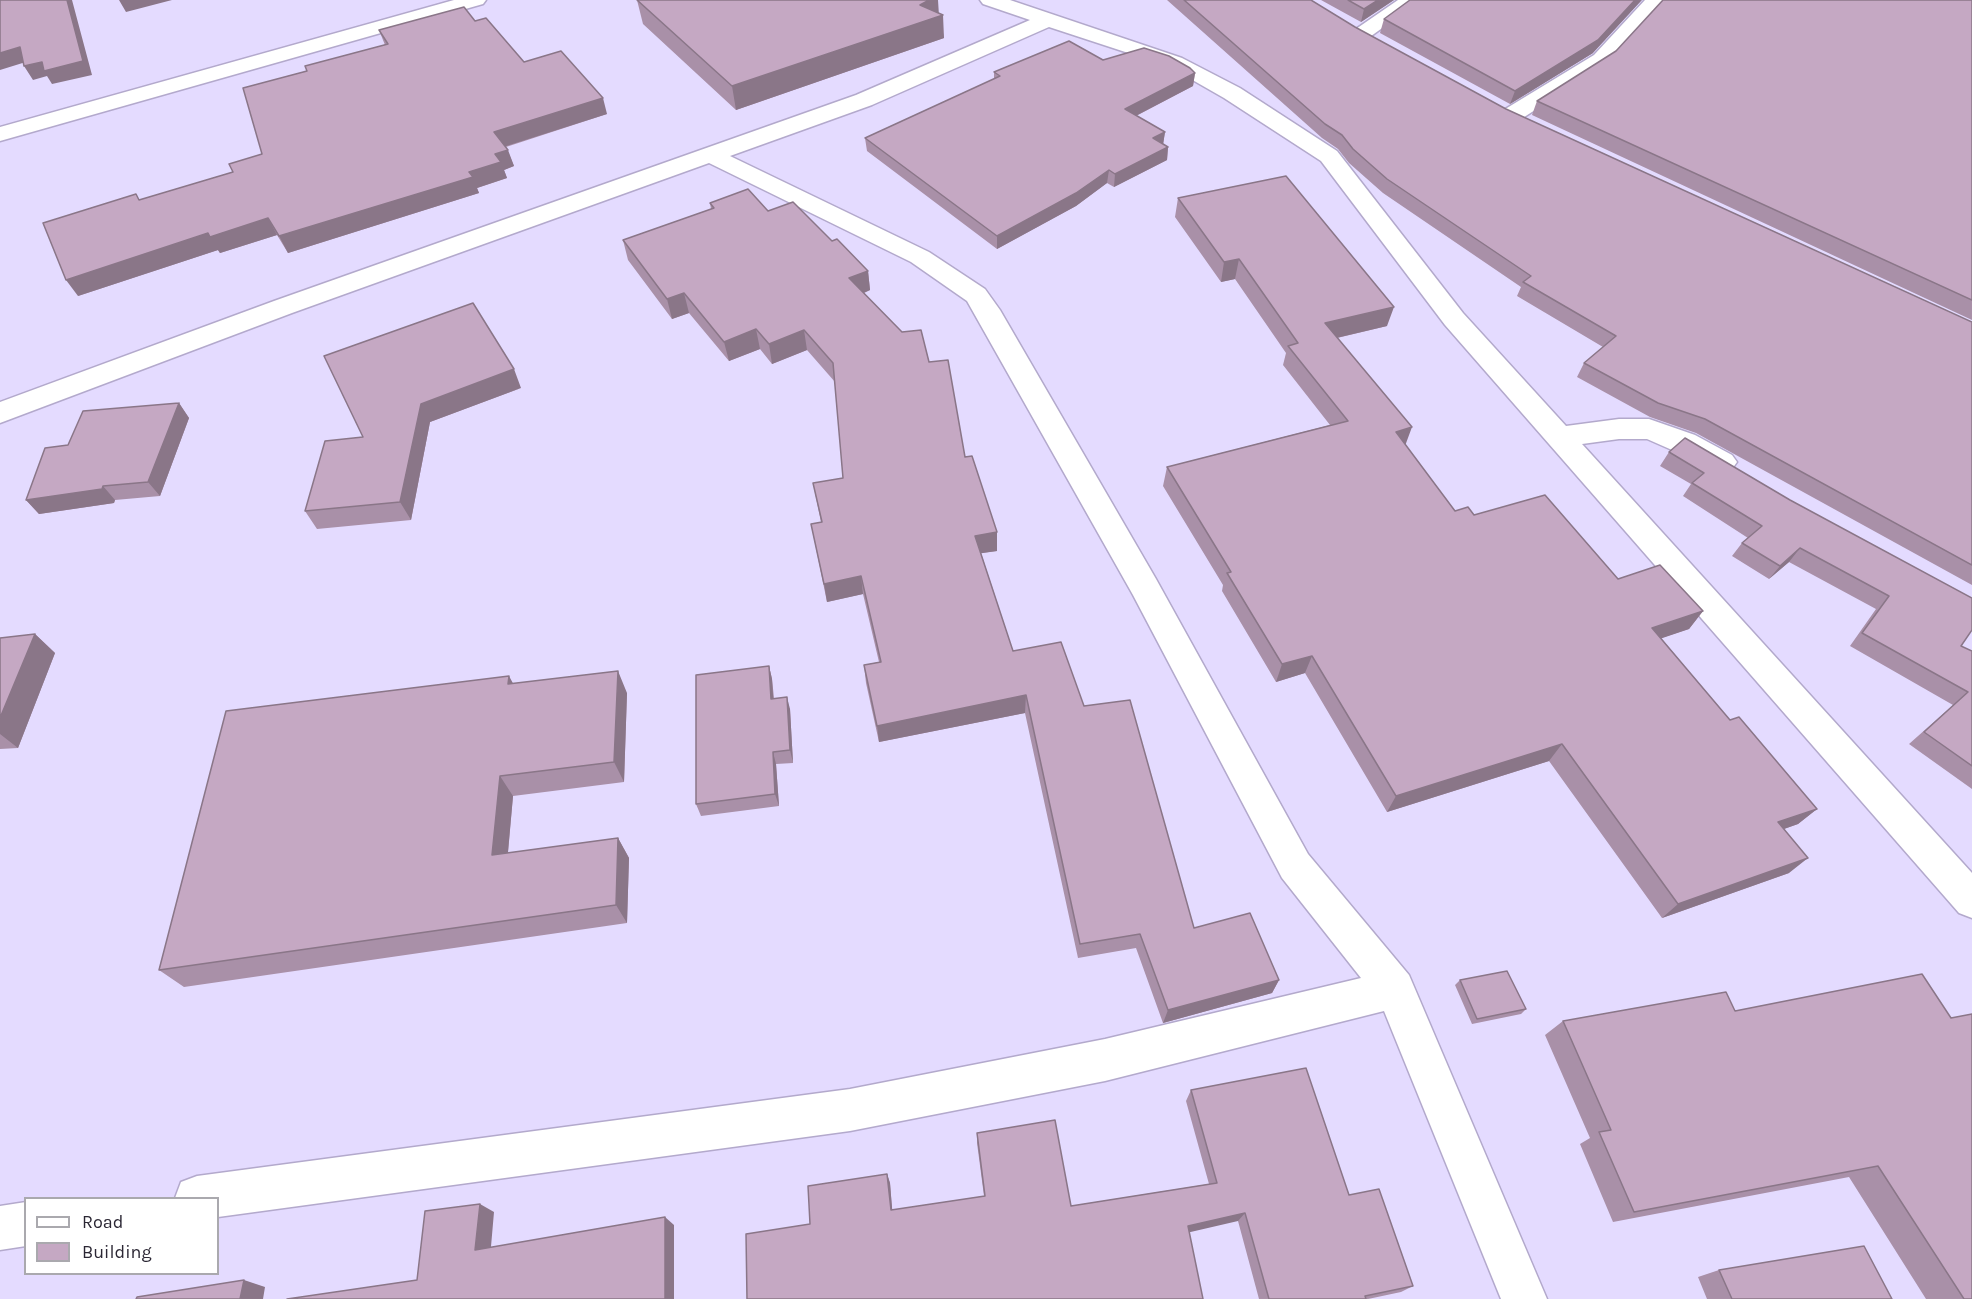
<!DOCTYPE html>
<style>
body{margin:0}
#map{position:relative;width:1972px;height:1299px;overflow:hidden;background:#e4dbff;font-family:Karla,sans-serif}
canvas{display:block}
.legend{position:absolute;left:24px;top:1197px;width:195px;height:78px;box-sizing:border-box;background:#fff;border:2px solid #aaa9ae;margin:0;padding:8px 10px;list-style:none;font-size:18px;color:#2b2734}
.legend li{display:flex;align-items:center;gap:12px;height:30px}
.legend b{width:30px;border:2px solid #aaa9ae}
</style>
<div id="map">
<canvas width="1972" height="1299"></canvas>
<ul class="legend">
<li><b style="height:8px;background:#fff"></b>Road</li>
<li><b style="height:16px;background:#c5a8c3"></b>Building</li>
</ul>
</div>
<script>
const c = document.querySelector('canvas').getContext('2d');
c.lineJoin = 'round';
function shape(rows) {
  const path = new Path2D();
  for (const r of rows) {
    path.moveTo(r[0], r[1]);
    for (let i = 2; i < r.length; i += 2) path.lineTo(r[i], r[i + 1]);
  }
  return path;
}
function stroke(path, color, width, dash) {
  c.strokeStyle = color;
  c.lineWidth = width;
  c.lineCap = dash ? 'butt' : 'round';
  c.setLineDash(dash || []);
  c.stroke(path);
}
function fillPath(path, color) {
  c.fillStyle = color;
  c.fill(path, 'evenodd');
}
const street = shape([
 [454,0,486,0,483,4,0,141,0,127,454,0],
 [980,0,1010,0,1182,58,1240,88,1337,151,1463,313,1566,426,1619,419,1649,419,1695,435,1732,455,1737,462,1732,469,1722,472,1647,439,1619,439,1582,444,1972,873,1972,918,1959,913,1445,325,1321,161,1224,98,1168,66,1049,27,872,105,730,156,929,252,985,289,1000,310,1156,579,1308,854,1409,975,1547,1299,1501,1299,1384,1011,1105,1081,850,1131,218,1217,218,1198,175,1198,181,1182,197,1176,850,1089,1105,1039,1361,978,1282,878,1133,595,967,301,911,262,709,163,292,313,0,423,0,402,274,301,856,95,1030,20,983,4,980,0],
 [1398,0,1421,0,1367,39,1353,39,1350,35,1353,31,1398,0],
 [1645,0,1666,0,1608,63,1518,121,1502,121,1499,116,1502,111,1594,55,1645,0],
 [26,1202,26,1246,0,1250,0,1206,26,1202]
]);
stroke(street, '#b3a9cc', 3);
fillPath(street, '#fff');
fillPath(shape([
 [637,0,939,13,944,38,736,110,643,24],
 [1167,0,1311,0,1355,27,1506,109,1972,322,1972,585,1696,433,1650,417,1577,377,1584,363,1603,347,1517,296,1521,287,1383,193,1349,163,1338,149,1322,138],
 [1321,0,1394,0,1361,22],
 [1972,0,1972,320,1532,115,1537,101,1616,51],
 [1384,19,1593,53,1510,104,1380,33],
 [475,21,524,62,607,114,506,147,514,166,504,170,507,178,477,188,479,193,288,253,277,235,220,253,218,250,78,296,136,194,139,200,233,172,262,154,307,71,385,45,379,30],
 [1103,60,1195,73,1193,86,1136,116,1165,132,1163,144,1168,147,1167,160,1114,187,1107,183,1076,206,997,249,867,151,865,138,994,79,994,72],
 [1178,198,1387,326,1337,338,1405,444,1455,511,1474,515,1618,579,1703,611,1689,629,1661,638,1730,720,1817,809,1798,824,1784,829,1789,873,1662,918,1549,761,1387,812,1305,673,1276,682,1222,591,1223,585,1163,486,1167,467,1330,425,1283,365,1286,353,1235,279,1221,282,1175,217],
 [710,203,768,211,832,241,868,271,870,290,864,293,929,362,965,457,997,532,997,551,981,553,1013,651,1084,706,1194,928,1279,980,1272,993,1163,1023,1136,948,1078,958,1025,713,879,742,866,683,864,665,879,662,863,594,827,602,811,524,821,522,813,483,843,478,835,382,807,350,772,364,760,349,729,361,689,313,672,319,628,260,623,240,711,209],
 [521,388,430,422,411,520,317,529,305,511,363,437],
 [179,403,189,418,160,496,115,500,114,503,39,514,26,500,68,445],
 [1669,452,1790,500,1961,646,1972,651,1972,789,1909,744,1953,705,1850,646,1876,609,1789,562,1769,579,1732,556,1742,543,1748,538,1683,496,1691,484,1660,466],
 [35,634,55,653,18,748,0,749,0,638],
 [769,666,772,679,774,698,790,709,793,763,776,764,779,806,701,816,696,804],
 [513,684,627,693,624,782,513,796,508,853,618,838,629,858,627,923,184,987,159,970],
 [1460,980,1526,1009,1521,1014,1472,1024,1455,985],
 [1735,1011,1951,1018,1972,1299,1926,1299,1849,1177,1613,1222,1580,1144,1590,1138,1545,1035,1563,1021],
 [1191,1090,1349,1195,1413,1286,1401,1292,1368,1299,1259,1299,1238,1221,810,1224,887,1174,890,1183,892,1210,984,1196,977,1143,977,1133,1071,1206,1209,1184,1186,1101],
 [1719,1270,1892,1299,1707,1299,1698,1277]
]), '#a990a8');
fillPath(shape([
 [67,0,72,0,92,75,52,84,47,76,33,80,24,66,42,62],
 [119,0,172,0,126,12],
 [929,0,938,0,939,16,943,15,944,38,736,110,732,86,920,5],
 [1378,0,1394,0,1361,22,1364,9],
 [1635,0,1642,0,1593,53,1510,104,1515,91],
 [20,47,29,61,0,70,0,53],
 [1195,73,1193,86,1124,122,1125,109],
 [603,98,607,114,500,148,494,132],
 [1165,132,1163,145,1153,138],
 [1168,147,1167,160,1114,187,1115,174],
 [508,150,514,166,504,170,507,178,477,188,479,193,288,253,279,236,469,172,495,154],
 [1109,170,1107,183,1076,206,997,249,997,236],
 [268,218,277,235,220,253,218,250,78,296,66,280,208,233],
 [1239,259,1235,279,1221,282,1224,262],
 [868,271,870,290,852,298,849,278],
 [684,293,689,313,672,319,667,299],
 [1394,307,1387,326,1319,342,1325,323],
 [756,329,760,349,729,361,724,342],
 [804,330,807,350,772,364,769,344],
 [514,369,521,388,430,422,411,520,400,502,421,404],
 [179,403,189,418,160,496,148,482],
 [1412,427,1405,446,1396,432],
 [103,486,115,500,114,503,39,514,26,500],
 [997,532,997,551,976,554,975,536],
 [1800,548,1789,562,1769,579,1780,566],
 [861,576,863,594,827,602,824,584],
 [1703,611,1689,629,1639,646,1652,628],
 [35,634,55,653,18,748,0,734,0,718],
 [1312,656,1305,673,1276,682,1282,664],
 [769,666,772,679,774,711,771,699],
 [618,671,627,693,624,782,614,762],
 [509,676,521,698,508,684],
 [1026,695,1025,713,879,742,877,726],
 [787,697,790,709,793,763,790,750],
 [1562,744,1549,761,1387,812,1396,796],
 [773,752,776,764,779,806,775,794],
 [500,776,513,796,506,873,492,855],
 [1817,809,1798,824,1761,837,1778,822],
 [618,838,629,858,627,923,616,905],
 [1808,858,1789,873,1662,918,1678,904],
 [1279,980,1272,993,1163,1023,1168,1010],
 [887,1174,890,1183,893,1219,891,1210],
 [480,1204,494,1212,490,1258,475,1250],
 [1245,1213,1238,1221,1182,1234,1188,1226],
 [665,1217,674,1225,674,1299,665,1299],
 [244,1280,265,1287,263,1299,240,1299]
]), '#8a7688');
const building = shape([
 [0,0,67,0,83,61,44,71,42,62,24,66,20,47,0,53,0,0],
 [637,0,929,0,920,5,943,15,732,86,637,0],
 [1184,0,1311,0,1355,27,1506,109,1972,322,1972,565,1705,419,1658,403,1584,363,1616,336,1523,282,1531,276,1387,179,1353,149,1342,135,1325,124,1184,0],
 [1348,0,1378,0,1364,9,1348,0],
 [1410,0,1635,0,1598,40,1515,91,1384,19,1410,0],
 [1663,0,1972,0,1972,300,1537,101,1616,51,1663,0],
 [464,7,475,21,486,18,524,62,561,51,603,98,494,132,508,150,495,154,501,162,469,172,473,177,279,236,268,218,210,237,208,233,66,280,43,223,136,194,139,200,233,172,229,164,262,154,243,88,307,71,305,66,388,44,379,30,464,7],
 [1069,41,1103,60,1144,48,1169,56,1190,68,1195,73,1125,109,1165,132,1153,138,1168,147,1115,174,1109,170,1076,193,997,236,865,138,1000,76,994,72,1069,41],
 [1286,176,1394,307,1325,323,1412,427,1396,432,1455,511,1468,507,1474,515,1545,495,1618,579,1660,565,1703,611,1652,628,1730,720,1739,717,1817,809,1778,822,1808,858,1678,904,1562,744,1396,796,1312,656,1282,664,1227,573,1231,572,1167,467,1348,421,1288,346,1298,343,1239,259,1224,262,1178,198,1286,176],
 [748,189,768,211,793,202,832,241,837,239,868,271,849,278,902,332,921,330,929,362,948,360,965,457,972,456,997,532,975,536,1013,651,1061,642,1084,706,1130,700,1194,928,1250,913,1279,980,1168,1010,1140,934,1080,944,1026,695,877,726,864,665,881,662,861,576,824,584,811,524,822,522,813,483,843,478,833,363,804,330,769,344,756,329,724,342,684,293,667,299,623,240,714,208,710,203,748,189],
 [473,303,514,369,421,404,400,502,305,511,325,441,363,437,324,356,473,303],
 [179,403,148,482,103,486,102,489,26,500,45,448,68,445,83,411,179,403],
 [1685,438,1790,500,1972,598,1972,630,1961,646,1972,651,1972,766,1924,732,1968,692,1862,633,1889,596,1800,548,1780,566,1742,543,1762,526,1692,483,1704,473,1669,452,1685,438],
 [35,634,0,718,0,638,35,634],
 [769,666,771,699,787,697,790,750,773,752,775,794,696,804,696,675,769,666],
 [618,671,614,762,500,776,492,855,618,838,616,905,159,970,226,711,509,676,508,684,618,671],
 [1507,971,1526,1009,1477,1019,1460,980,1507,971],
 [1922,974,1951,1018,1972,1014,1972,1299,1964,1299,1878,1166,1634,1212,1599,1132,1611,1130,1563,1021,1726,992,1735,1011,1922,974],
 [1306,1068,1349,1195,1379,1189,1413,1286,1365,1296,1366,1299,1269,1299,1245,1213,1188,1226,1203,1299,747,1299,746,1234,810,1224,808,1186,887,1174,891,1210,985,1196,977,1133,1055,1120,1071,1206,1217,1183,1191,1090,1306,1068],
 [480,1204,475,1250,665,1217,665,1299,287,1299,417,1280,425,1211,480,1204],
 [1864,1246,1892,1299,1732,1299,1719,1270,1864,1246],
 [244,1280,240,1299,136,1299,137,1297,244,1280]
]);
fillPath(building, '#c5a8c3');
stroke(building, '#8a7688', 1.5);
</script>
